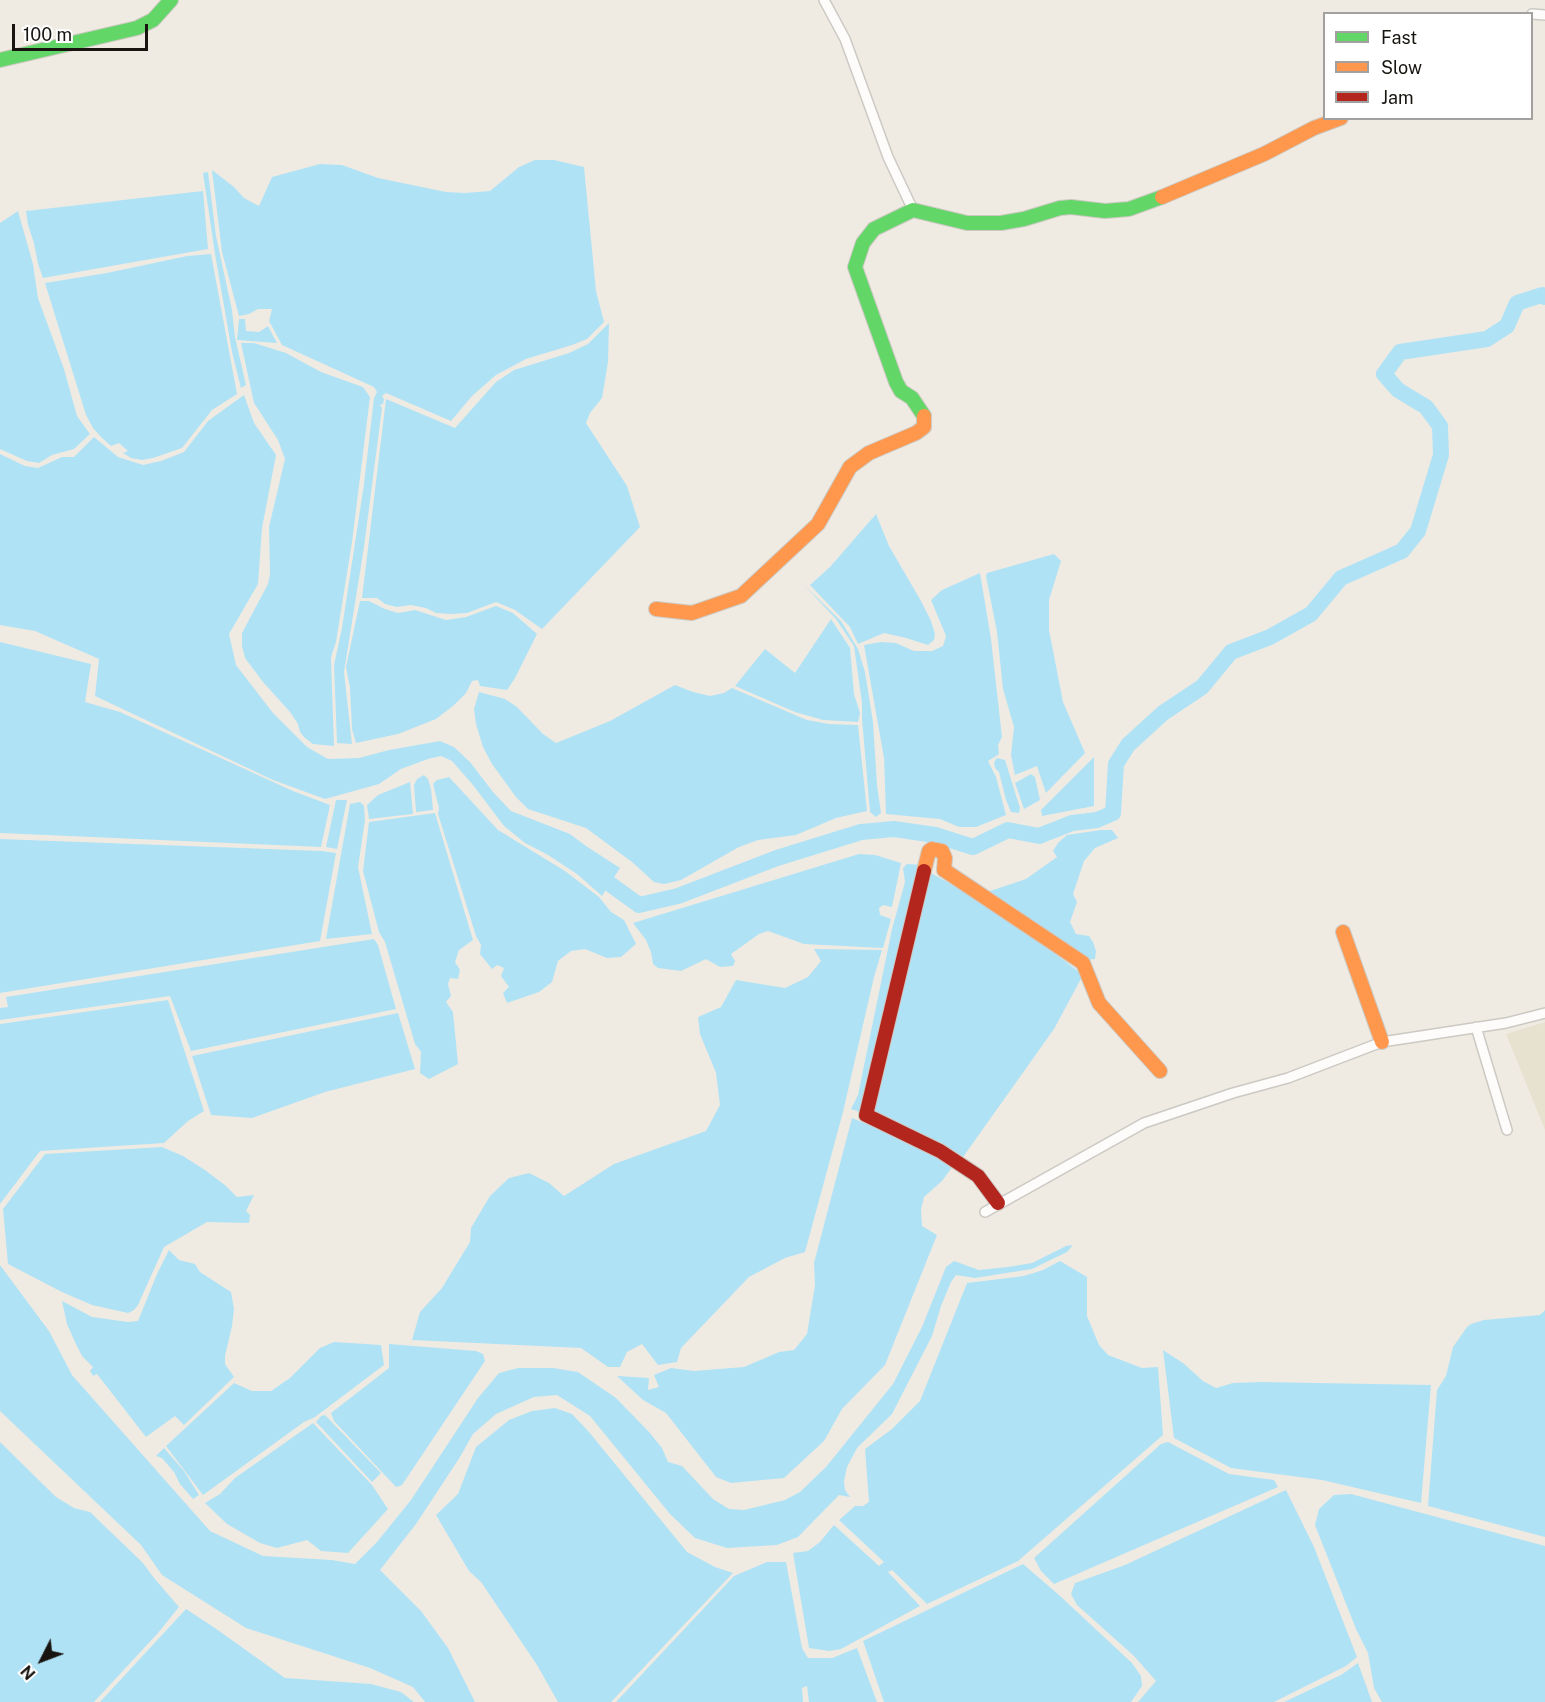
<!DOCTYPE html>
<style>
body{margin:0}
#map{position:relative;width:1545px;height:1702px;overflow:hidden;background:#efebe2;font-family:"Public Sans",sans-serif}
canvas{display:block}
.legend{position:absolute;left:1323px;top:12px;width:210px;height:108px;box-sizing:border-box;background:#fff;border:2px solid #a3a19f;margin:0;padding:8px 10px;list-style:none;font-size:18px;color:#181510}
.legend li{display:flex;align-items:center;gap:12px;height:30px}
.legend b{width:30px;border:2px solid #a3a19f}
.north{position:absolute;left:12px;top:1630px;width:60px;height:60px;-webkit-text-stroke:4px #fff;paint-order:stroke;rotate:228deg;font-size:16px;font-weight:700;line-height:24px;text-align:center;color:#181510}
.north::after{content:'';display:block;margin:auto;width:21px;height:27px;background:#181510;clip-path:polygon(50% 0,100% 100%,50% 72%,0 100%)}
.scale{position:absolute;left:12px;top:24px;width:136px;height:27px;box-sizing:border-box;border:3px solid #181510;border-top:0;padding-left:8px;font-size:18px;line-height:21px;white-space:nowrap;color:#181510;-webkit-text-stroke:4px #fff;paint-order:stroke}
</style>
<div id="map">
<canvas width="1545" height="1702"></canvas>
<ul class="legend">
<li><b style="height:8px;background:#63d668"></b>Fast</li>
<li><b style="height:8px;background:#ff974d"></b>Slow</li>
<li><b style="height:8px;background:#b3261e"></b>Jam</li>
</ul>
<div class="north">N</div>
<div class="scale">100 m</div>
</div>
<script>
const c = document.querySelector('canvas').getContext('2d');
c.lineJoin = 'round';
function fillPath(path, color) {
  c.fillStyle = color;
  c.fill(path, 'evenodd');
}
function shape(rows) {
  const path = new Path2D();
  for (const r of rows) {
    path.moveTo(r[0], r[1]);
    for (let i = 2; i < r.length; i += 2) path.lineTo(r[i], r[i + 1]);
  }
  return path;
}
function stroke(path, color, width, dash) {
  c.strokeStyle = color;
  c.lineWidth = width;
  c.lineCap = dash ? 'butt' : 'round';
  c.setLineDash(dash || []);
  c.stroke(path);
}
fillPath(shape([
 [1545,1022,1545,1130,1506,1034]
]), '#e7e1d0');
fillPath(shape([
 [535,160,554,160,584,167,596,291,604,322,587,339,572,345,526,359,496,375,472,396,451,421,386,393,382,396,384,399,383,404,380,405,382,408,364,547,344,672,352,744,337,743,334,665,342,628,364,484,374,398,377,392,374,387,282,345,269,321,272,309,258,309,249,314,239,316,222,252,212,170,234,187,244,198,259,206,272,177,320,164,342,165,378,178,446,192,465,193,490,191,519,167],
 [208,172,216,236,232,310,235,337,246,385,241,388,232,352,215,254,203,173],
 [203,191,208,249,43,278,38,264,34,243,28,225,26,211],
 [18,211,33,264,38,298,64,369,77,416,90,434,74,449,52,455,39,463,27,461,0,449,0,223],
 [211,254,237,394,212,410,182,448,153,458,142,460,131,458,123,453,128,451,119,443,111,446,102,438,93,428,86,415,45,283,107,273,187,256],
 [239,319,245,319,246,331,259,332,268,326,277,343,237,340],
 [609,323,608,362,602,398,590,413,586,423,627,486,640,527,542,629,515,610,496,602,467,613,451,614,436,613,426,608,411,605,397,607,385,604,377,598,362,598,386,399,455,428,496,382,514,370,569,353,588,344],
 [241,343,254,343,286,353,321,372,363,387,370,397,352,542,336,642,331,657,334,746,313,744,305,738,300,732,298,724,290,712,263,682,245,658,242,646,242,633,268,584,270,574,269,527,285,459,278,440,254,403],
 [244,395,254,423,276,455,262,528,258,584,229,634,236,665,273,713,307,747,328,759,359,758,389,750,440,741,454,747,470,762,493,792,511,811,570,834,586,846,620,868,602,896,577,874,548,855,525,843,504,826,473,785,452,761,441,756,428,759,401,769,379,784,325,799,273,780,95,696,99,659,35,631,0,625,0,454,25,466,38,468,62,457,74,457,94,437,118,457,143,465,161,461,184,452,208,421],
 [876,514,889,546,921,601,931,621,935,634,934,640,928,645,906,638,884,633,858,644,850,627,810,585,830,567],
 [1054,554,1061,561,1049,600,1049,630,1063,702,1085,753,1046,793,1037,766,1015,775,1011,755,1014,727,1003,689,997,632,986,576,987,573],
 [980,573,991,639,1002,737,998,745,999,754,988,761,996,777,1006,815,976,827,959,827,940,819,886,814,884,758,864,645,881,642,896,643,914,651,932,651,943,646,946,636,931,600,942,590],
 [804,585,841,621,858,649,865,672,873,722,877,785,881,813,876,817,870,812,862,719,862,703,854,646,836,619],
 [360,601,369,601,385,609,398,613,415,610,446,620,466,617,496,606,513,613,537,634,515,678,507,690,480,686,478,680,472,681,466,693,453,706,436,719,398,734,356,743,352,729,350,688,346,667],
 [831,619,850,648,854,694,860,713,858,722,823,720,795,712,735,686,765,649,795,673],
 [0,642,91,664,85,702,120,712,293,791,330,805,321,847,0,833],
 [675,685,693,692,710,696,724,693,732,688,807,720,829,724,858,725,867,811,836,818,796,835,758,840,739,847,681,880,664,884,654,882,632,862,586,828,528,809,516,797,492,764,483,747,476,724,474,709,479,692,505,699,517,707,543,734,556,743,610,721],
 [1094,757,1094,806,1042,816,1041,810],
 [997,758,1005,760,1020,808,1019,813,1011,812,1006,800,999,772,995,768,994,762],
 [1031,774,1035,777,1040,800,1024,809,1015,783],
 [424,775,428,779,431,789,433,810,416,812,414,785,417,779],
 [449,777,498,830,565,871,599,897,611,912,624,920,636,944,621,957,607,958,585,949,571,951,558,961,552,982,539,992,507,1003,503,993,509,987,501,976,504,968,497,965,492,969,480,954,481,945,476,936,438,814,439,808,433,784,437,780],
 [410,782,413,814,369,819,367,805,378,795],
 [336,800,347,800,337,849,326,847],
 [360,802,364,806,365,820,358,867,372,934,326,939,350,804],
 [435,813,473,940,459,950,455,962,460,970,458,979,450,978,448,984,451,996,446,1002,453,1012,458,1064,429,1079,420,1073,421,1052,415,1044,385,942,379,932,363,871,369,822],
 [1101,830,1112,830,1118,838,1095,848,1084,861,1073,894,1077,902,1070,922,1076,934,1089,936,1093,942,1096,951,1095,959,1085,960,984,893,1026,879,1057,857,1053,851,1058,843,1067,835],
 [0,839,322,851,336,853,320,941,0,993],
 [859,854,875,855,901,863,892,907,883,905,879,908,880,915,891,919,883,948,804,944,768,931,759,934,731,954,735,961,733,966,720,967,706,959,681,971,658,968,653,964,651,952,646,940,633,923],
 [907,864,924,865,863,1113,851,1109,858,1095,892,929,905,882,903,868],
 [929,872,999,911,1083,975,1054,1029,963,1157,869,1115],
 [374,939,378,945,396,1009,191,1051,170,996,0,1020,0,1008,8,1007,6,997],
 [814,949,882,950,874,977,843,1112,805,1252,785,1258,749,1277,681,1348,677,1362,658,1365,642,1344,627,1352,620,1367,608,1367,581,1348,412,1340,420,1312,442,1288,470,1242,471,1228,490,1196,509,1178,529,1173,549,1183,564,1196,614,1164,706,1131,720,1105,716,1073,700,1034,698,1017,721,1007,736,980,785,988,808,977,821,961],
 [168,1000,204,1111,188,1121,164,1143,40,1151,0,1204,0,1024],
 [398,1013,415,1069,325,1092,252,1118,211,1115,192,1056],
 [852,1118,890,1134,953,1166,942,1181,924,1197,921,1209,922,1226,937,1235,885,1365,842,1409,824,1441,784,1478,731,1483,716,1477,666,1413,643,1400,617,1376,649,1378,648,1390,659,1387,654,1375,671,1368,694,1371,744,1367,779,1352,794,1350,807,1334,815,1285,814,1263],
 [162,1147,183,1156,205,1170,226,1186,237,1197,254,1195,246,1211,250,1215,249,1223,207,1222,164,1247,138,1305,134,1310,128,1313,92,1305,62,1292,8,1264,3,1209,45,1154],
 [1073,1245,1067,1252,1032,1269,975,1278,956,1275,951,1282,941,1306,932,1336,892,1414,857,1448,847,1467,844,1481,845,1490,850,1497,839,1495,798,1537,777,1545,727,1548,695,1538,670,1514,590,1416,557,1395,534,1397,496,1414,473,1434,460,1457,416,1524,380,1570,421,1611,448,1648,475,1702,425,1702,413,1687,370,1668,246,1628,162,1575,141,1545,0,1411,0,1265,49,1331,72,1375,210,1531,263,1556,332,1560,355,1564,377,1542,411,1500,478,1398,499,1373,518,1368,553,1368,578,1372,616,1398,650,1433,662,1448,668,1462,682,1466,713,1499,729,1509,744,1510,785,1500,800,1492,826,1467,893,1384,922,1327,946,1267,954,1261,979,1270,1008,1267,1032,1263,1066,1246],
 [169,1250,179,1260,195,1264,200,1272,231,1292,234,1309,232,1326,225,1356,225,1364,234,1377,184,1425,175,1416,146,1437,97,1374,93,1376,90,1371,93,1367,82,1356,75,1342,67,1324,62,1301,92,1317,128,1322,138,1321,157,1274],
 [1060,1261,1087,1277,1087,1316,1099,1345,1108,1355,1142,1368,1158,1367,1163,1435,1018,1561,927,1604,892,1570,888,1572,920,1606,841,1649,829,1651,809,1648,793,1553,808,1551,820,1542,834,1525,879,1566,884,1562,839,1520,855,1506,863,1506,869,1502,865,1449,892,1429,920,1401,967,1283,1024,1276,1043,1270],
 [1545,1310,1545,1537,1428,1506,1437,1390,1446,1376,1453,1347,1467,1327,1471,1324,1484,1320,1540,1315],
 [334,1342,381,1345,384,1365,315,1417,304,1422,203,1495,166,1446,234,1383,252,1391,271,1391,290,1378,320,1348],
 [389,1344,476,1351,483,1354,485,1361,402,1485,396,1487,334,1421,331,1413,389,1368],
 [1163,1350,1183,1363,1203,1381,1216,1388,1233,1383,1260,1382,1431,1385,1421,1503,1322,1480,1231,1468,1174,1438],
 [555,1408,572,1414,589,1432,687,1552,715,1567,733,1573,611,1702,558,1702,537,1665,481,1582,469,1571,436,1515,458,1494,476,1447,509,1420,532,1411],
 [325,1415,381,1473,372,1482,316,1422,321,1416],
 [313,1423,372,1485,388,1509,348,1553,321,1551,307,1540,277,1548,260,1543,227,1524,205,1503,220,1494,235,1478],
 [0,1442,56,1497,74,1508,90,1512,143,1563,154,1578,179,1607,158,1633,94,1702,0,1702],
 [1168,1442,1229,1474,1274,1480,1278,1487,1054,1584,1041,1571,1034,1558,1161,1444],
 [164,1448,184,1471,199,1495,193,1499,180,1484,174,1472,162,1458,156,1456],
 [1286,1490,1314,1547,1357,1657,1346,1666,1274,1702,1138,1702,1156,1681,1134,1656,1077,1605,1071,1594,1075,1583,1125,1565],
 [1351,1494,1545,1546,1545,1702,1382,1702,1374,1688,1368,1653,1356,1629,1315,1525,1319,1509,1334,1495],
 [767,1562,786,1562,802,1648,808,1658,832,1658,857,1648,877,1702,809,1702,807,1686,802,1688,803,1702,616,1702,734,1576],
 [1023,1564,1059,1595,1132,1663,1141,1676,1142,1686,1131,1702,884,1702,863,1641],
 [186,1609,215,1628,285,1678,371,1684,401,1692,414,1702,100,1702],
 [1358,1663,1372,1702,1284,1702,1341,1675]
]), '#b0e2f6');
stroke(shape([
 [595,870,610,884,639,905,678,896,777,858,861,832,894,829,935,835,973,847,1008,830,1039,836,1072,823,1097,820,1113,813,1116,764,1128,745,1163,713,1202,687,1231,652,1270,637,1311,614,1341,578,1402,551,1418,531,1441,455,1440,426,1426,407,1398,390,1384,374,1400,352,1487,339,1507,326,1517,303,1542,295,1545,297]
]), '#b0e2f6', 16);
const street = shape([
 [824,0,845,39,888,157,913,210],
 [1532,14,1545,15],
 [1476,1027,1507,1130],
 [985,1212,1144,1123,1233,1093,1288,1078,1382,1042,1506,1023,1545,1013]
]);
const fast = shape([
 [0,60,137,28,153,20,171,0],
 [924,416,912,398,901,391,896,382,855,267,863,243,874,229,913,210,967,223,1001,223,1024,219,1060,208,1071,207,1105,211,1129,209,1162,197]
]);
const slow = shape([
 [1162,197,1264,154,1314,128,1341,118],
 [656,609,692,613,741,596,818,524,850,467,869,453,916,433,924,427,924,416],
 [924,871,929,851,932,849,942,851,945,858,944,870,1083,963,1099,1003,1160,1071],
 [1343,932,1382,1042]
]);
const jam = shape([
 [924,871,866,1115,940,1151,978,1176,998,1203]
]);
stroke(street, '#ccc9c3', 12);
stroke(fast, '#ccc9c3', 16);
stroke(slow, '#ccc9c3', 16);
stroke(jam, '#ccc9c3', 16);
stroke(street, '#fdfcfb', 9);
stroke(fast, '#63d668', 14);
stroke(slow, '#ff974d', 14);
stroke(jam, '#b3261e', 14);
</script>
